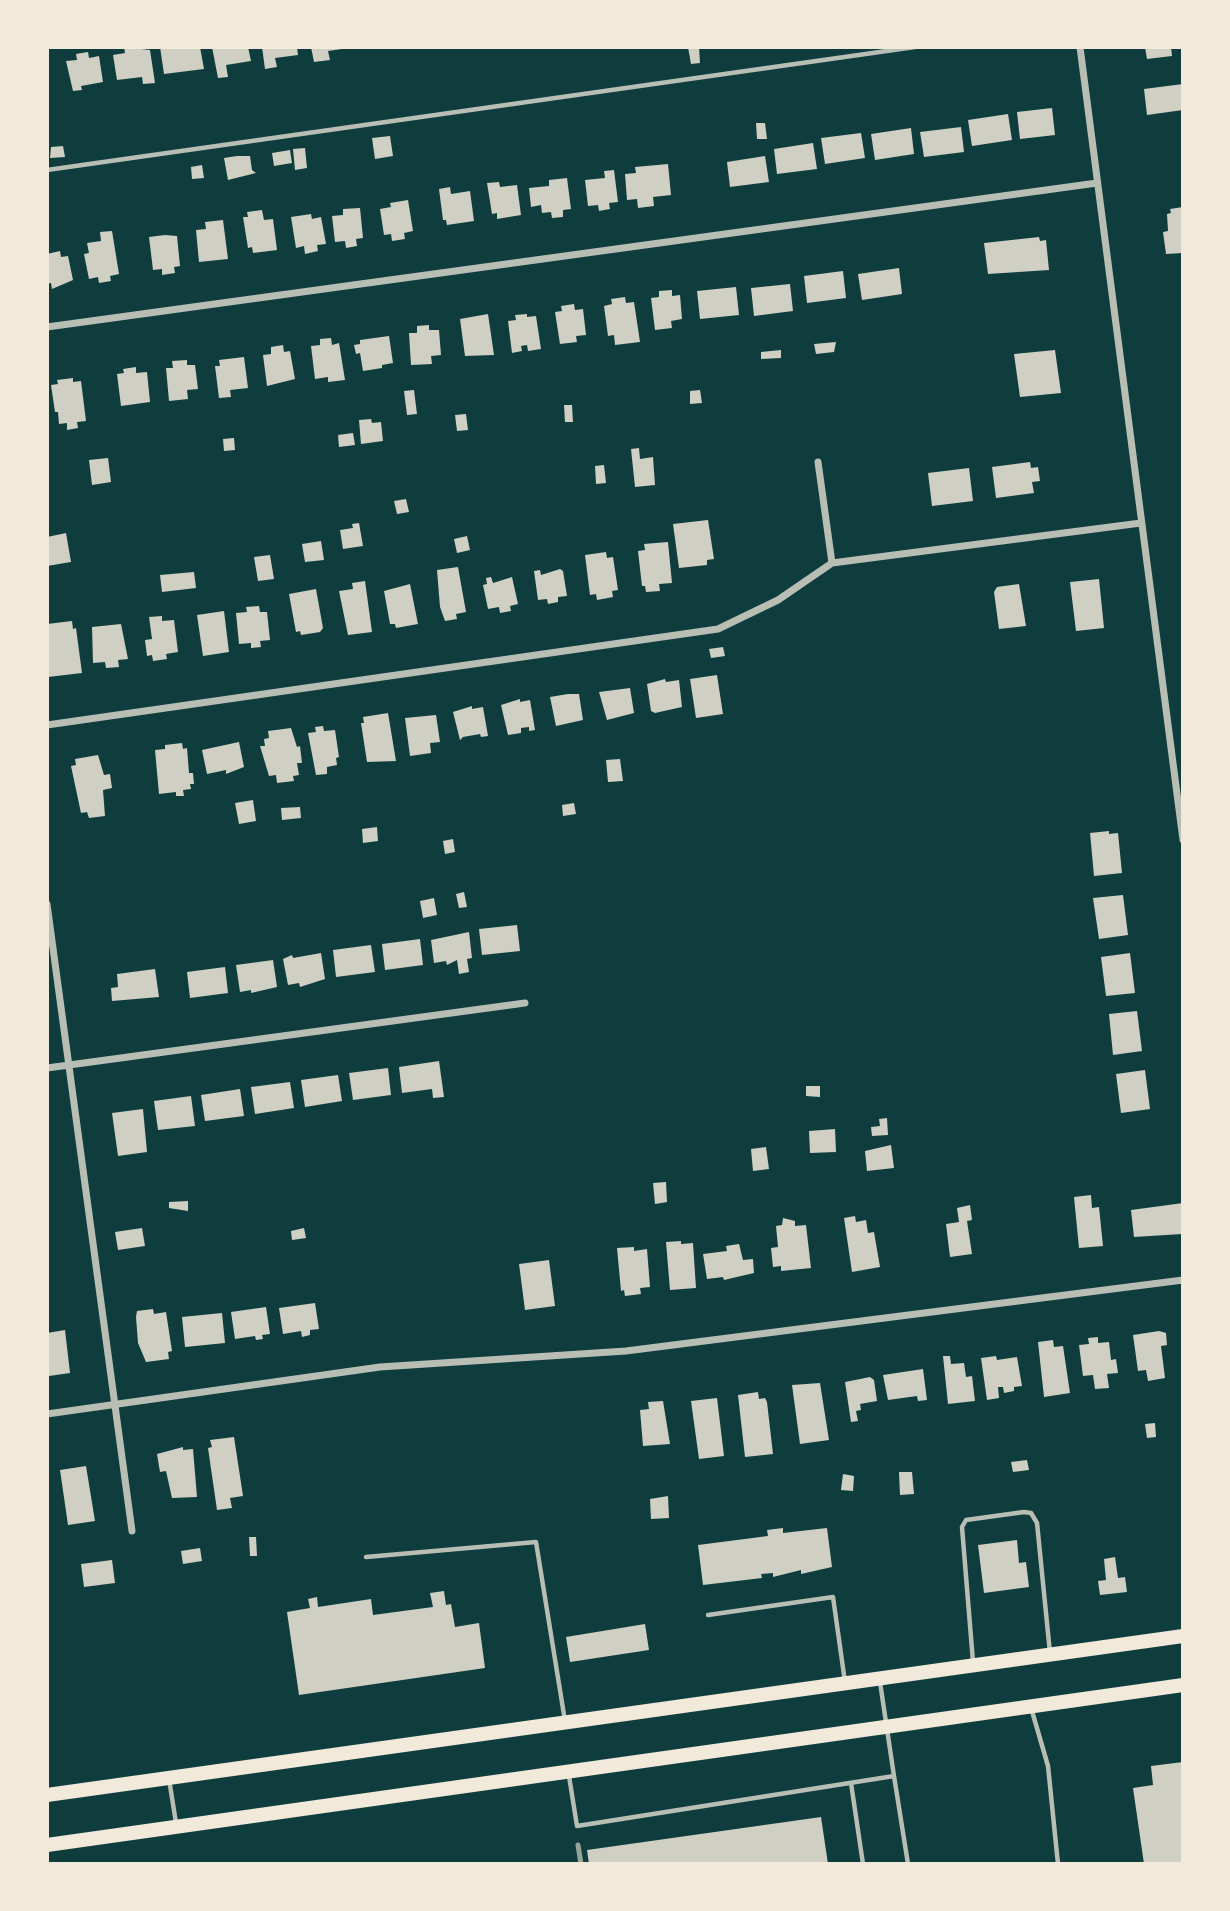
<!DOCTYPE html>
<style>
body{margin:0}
#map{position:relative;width:1230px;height:1911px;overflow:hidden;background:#0f3d3e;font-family:Figtree,sans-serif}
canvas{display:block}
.frame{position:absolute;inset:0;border:49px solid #f1e9da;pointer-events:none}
</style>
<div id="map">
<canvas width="1230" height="1911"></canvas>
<div class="frame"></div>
</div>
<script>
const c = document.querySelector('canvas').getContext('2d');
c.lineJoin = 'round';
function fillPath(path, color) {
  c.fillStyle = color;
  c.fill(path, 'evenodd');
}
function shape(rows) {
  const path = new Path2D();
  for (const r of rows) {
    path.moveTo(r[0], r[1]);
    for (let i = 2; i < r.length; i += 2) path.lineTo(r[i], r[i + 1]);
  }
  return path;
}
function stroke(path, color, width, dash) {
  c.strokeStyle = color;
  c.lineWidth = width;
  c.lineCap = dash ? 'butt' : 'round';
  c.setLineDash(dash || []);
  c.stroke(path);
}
fillPath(shape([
 [124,47,150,50,155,83,143,84,142,77,117,80,113,55,125,53],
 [160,47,200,47,204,69,164,74],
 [212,47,248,47,251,61,226,65,228,77,218,78],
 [262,47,297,47,298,55,275,58,277,67,265,69],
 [311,47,341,47,342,49,328,51,330,60,314,62],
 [688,47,699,47,700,63,691,64],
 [1145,47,1171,47,1172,56,1147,59],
 [88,52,89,58,99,56,103,82,81,86,82,90,73,91,66,61,77,60,76,54],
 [1183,84,1183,110,1147,115,1144,89],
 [1052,108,1055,135,1020,139,1017,112],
 [1008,114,1012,140,972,146,968,120],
 [756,123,765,123,767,139,757,139],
 [961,127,964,152,924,157,920,132],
 [911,128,914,154,875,160,871,134],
 [861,133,865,158,825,164,821,138],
 [390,136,393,156,375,159,372,138],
 [813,143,817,169,777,174,774,149],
 [63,146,65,157,50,158,51,147],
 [305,148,307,168,295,170,293,149],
 [290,150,292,163,274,166,272,153],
 [237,156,250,156,252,170,256,173,228,180,224,158],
 [765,156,769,182,730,187,727,162],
 [668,164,671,195,653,197,654,206,638,208,637,199,627,200,625,174,636,173,635,167],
 [202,165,204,178,192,179,191,167],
 [614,170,618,202,609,203,610,209,599,211,598,205,588,206,585,180,605,178,604,171],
 [567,178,571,209,563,210,563,217,552,218,551,212,542,213,541,205,531,207,529,188,549,186,549,180],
 [499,182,500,187,517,185,521,215,497,219,497,213,492,214,487,183],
 [450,187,451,194,470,191,474,221,447,225,446,220,443,220,439,189],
 [408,200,413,231,404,233,405,239,392,241,391,234,384,235,380,209,391,207,390,203],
 [1183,207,1183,253,1166,254,1163,232,1168,231,1167,214,1171,213,1170,209],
 [360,208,363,238,356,239,357,246,346,248,345,241,335,242,332,216,343,215,343,209],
 [262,210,264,220,273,219,277,250,253,253,252,247,248,248,243,217,248,217,247,212],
 [311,214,312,219,321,217,326,244,317,245,318,251,305,254,304,246,296,248,291,217],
 [223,220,228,259,199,262,196,230,206,229,205,222],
 [112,231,119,274,110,276,111,281,99,283,98,277,89,279,84,254,89,253,87,243,101,241,100,232],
 [165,235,177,236,180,266,174,267,175,273,162,275,162,269,153,270,149,237],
 [1039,237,1040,241,1046,240,1049,270,988,274,984,243],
 [60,251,61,257,68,256,73,280,52,289,51,283,47,284,47,254],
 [899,268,902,294,862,300,858,274],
 [843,271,846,298,807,303,804,276],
 [790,284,793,311,754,316,751,288],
 [736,287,739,315,700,319,697,291],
 [672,290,672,296,680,295,682,319,671,321,672,328,655,330,651,298,659,297,659,291],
 [625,297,626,303,634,302,640,342,615,345,614,335,608,336,604,306,612,304,611,299],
 [574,304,575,310,583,309,586,335,576,336,577,342,560,344,555,312,562,311,561,306],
 [488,314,494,355,465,356,460,319],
 [527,314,527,317,536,316,541,349,528,351,527,345,521,346,522,351,512,353,508,321,516,320,515,315],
 [429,325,429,330,439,330,441,355,431,356,432,364,411,365,409,333,417,333,417,326],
 [389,336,393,363,382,365,382,368,363,371,360,353,356,354,354,345,360,344,360,340],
 [331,338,332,345,339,343,345,380,328,382,328,377,315,379,311,346,320,345,320,339],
 [836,342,834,352,816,354,814,344],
 [283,345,284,352,290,351,295,379,267,386,263,355,271,354,271,347],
 [781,350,781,358,761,359,761,352],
 [1055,350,1061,393,1020,397,1014,354],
 [244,357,248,388,230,390,231,397,219,398,215,366,220,366,219,360],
 [187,360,187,365,195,365,198,389,187,390,188,399,169,401,166,368,173,368,172,361],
 [136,367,136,373,147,372,150,402,121,406,117,374,124,373,123,369],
 [73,378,73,382,81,381,86,421,77,422,78,428,67,430,67,423,59,424,58,412,55,412,51,385,58,384,57,380],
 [414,390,417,414,407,415,404,391],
 [700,390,702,403,690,404,690,391],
 [564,405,572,405,573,422,565,422],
 [466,414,468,430,457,431,455,415],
 [371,419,372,423,381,422,383,441,361,444,359,420],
 [353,433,355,445,339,447,338,435],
 [234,438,235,450,224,451,223,439],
 [639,448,640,459,653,457,655,485,635,487,631,449],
 [108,458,111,482,92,485,89,460],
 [1030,462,1031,468,1038,467,1040,481,1032,482,1034,493,996,498,992,467],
 [604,465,606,483,596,484,595,466],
 [969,468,973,501,932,506,928,473],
 [406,499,409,512,397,514,394,501],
 [708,520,714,559,707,560,707,565,679,568,673,524],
 [359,523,363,546,343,549,340,530,353,528,352,524],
 [66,533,71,562,47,566,47,537],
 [467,536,470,550,457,553,454,539],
 [321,541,324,560,305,562,302,544],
 [668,542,672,583,659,584,660,591,646,592,645,586,642,586,638,551,645,550,644,544],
 [606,552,607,558,613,557,618,590,612,591,613,597,597,600,596,594,590,595,585,555],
 [270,555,274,579,258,581,254,557],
 [458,567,466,612,456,614,457,619,445,621,440,607,437,570],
 [560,569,563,571,567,596,558,597,558,602,548,604,547,599,538,600,534,571,540,570,541,575],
 [194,572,196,588,162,592,160,575],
 [491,577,493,583,512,577,518,604,510,606,511,611,500,613,499,607,488,609,483,585,487,584,486,578],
 [1099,579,1104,628,1076,631,1070,582],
 [365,581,372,632,348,635,339,591,353,589,352,583],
 [410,584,418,624,396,628,395,624,390,624,384,591],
 [1019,584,1026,626,999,629,994,592,997,587],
 [316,589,323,628,320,632,301,635,300,631,296,632,289,594],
 [259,606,260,612,267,612,270,640,260,641,261,647,251,648,251,643,239,644,236,613,247,612,246,607],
 [224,611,229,652,203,656,197,615],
 [162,616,162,621,174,620,178,652,166,654,167,659,153,661,152,655,147,656,145,640,152,639,149,617],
 [72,621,73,629,76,628,82,673,48,677,47,624],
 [121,624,128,659,118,660,119,667,106,668,105,662,93,663,92,627],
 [723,647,725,656,711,658,709,649],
 [717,675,723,714,696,718,690,679],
 [665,679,666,682,679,680,682,707,655,713,651,711,647,684],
 [630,688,634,713,607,720,599,692],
 [568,694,579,694,583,720,556,726,550,697],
 [520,699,520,702,530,700,535,730,529,731,529,727,521,728,521,733,508,735,501,705],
 [472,706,472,709,483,707,488,736,481,737,480,734,463,737,460,740,453,712],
 [388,713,396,761,367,762,361,723,364,723,363,717],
 [436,715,440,742,430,743,431,753,410,756,405,718],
 [323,726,324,731,335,730,339,757,336,758,337,765,327,767,327,774,316,775,308,733,316,732,315,727],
 [291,728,297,747,300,746,302,763,297,763,299,775,293,776,294,781,277,783,276,775,269,776,260,746,265,746,264,739,269,738,268,731],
 [239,742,244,767,226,774,226,770,207,774,202,750],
 [182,743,183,749,187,748,189,773,193,773,194,784,190,784,191,789,183,790,184,796,176,796,176,792,159,794,155,750,165,749,165,745],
 [98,755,104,775,110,774,112,788,103,790,105,816,89,818,87,812,81,813,71,766,76,765,75,759],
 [620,759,623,781,608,782,606,760],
 [253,800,256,821,239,824,235,803],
 [574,803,576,814,563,816,562,805],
 [300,807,301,818,282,820,281,808],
 [377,827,378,841,363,843,362,829],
 [1109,831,1109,834,1118,833,1122,873,1094,876,1090,833],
 [453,839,455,852,445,854,443,841],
 [464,892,467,907,459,908,456,894],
 [1123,895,1128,935,1099,939,1093,898],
 [434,898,437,915,423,918,420,901],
 [517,925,520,951,482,955,479,929],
 [469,932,472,958,467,959,469,972,459,974,457,960,447,965,446,961,434,963,431,940],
 [420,939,423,965,385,970,382,944],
 [371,945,375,972,336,977,333,950],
 [321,953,325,979,300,987,299,983,288,985,283,959,292,955,293,958],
 [1130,953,1135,993,1106,996,1101,957],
 [273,960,277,987,251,993,251,990,240,992,236,965],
 [225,967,228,993,190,998,187,972],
 [155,969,159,997,112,1001,111,988,118,987,117,974],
 [1137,1011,1142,1051,1113,1055,1109,1014],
 [439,1061,444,1097,433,1098,432,1089,402,1093,399,1067],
 [388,1068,391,1095,353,1100,349,1073],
 [1145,1070,1150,1109,1121,1113,1116,1074],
 [338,1075,342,1101,305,1107,301,1080],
 [290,1082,294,1108,255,1114,251,1087],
 [806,1086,820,1086,820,1097,806,1096],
 [240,1089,244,1116,205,1121,201,1095],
 [191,1096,195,1126,158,1130,154,1101],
 [143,1109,147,1152,118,1156,112,1113],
 [887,1118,888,1135,872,1136,871,1127,880,1126,879,1119],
 [835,1129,836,1152,810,1153,809,1131],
 [891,1145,894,1168,867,1171,865,1151],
 [766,1147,769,1169,753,1171,751,1149],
 [666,1182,667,1202,655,1204,653,1183],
 [1091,1195,1092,1208,1099,1207,1103,1246,1079,1248,1074,1197],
 [188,1201,188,1211,169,1208,169,1202],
 [1183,1203,1182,1234,1134,1237,1131,1210],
 [970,1205,972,1220,967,1221,972,1254,950,1257,946,1224,959,1222,957,1208],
 [855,1216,856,1222,866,1220,868,1233,874,1232,880,1267,852,1272,844,1218],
 [783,1218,795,1221,795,1226,806,1225,811,1268,781,1271,781,1266,773,1267,771,1248,778,1247,776,1226,782,1225],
 [142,1228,145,1246,118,1250,115,1232],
 [304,1228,306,1238,292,1240,291,1231],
 [681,1241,681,1244,693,1243,696,1288,670,1290,666,1242],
 [739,1244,743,1260,753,1259,754,1273,724,1280,723,1277,707,1279,703,1254,727,1251,726,1246],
 [634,1247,634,1251,647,1249,650,1287,640,1288,641,1294,625,1296,624,1290,621,1291,617,1248],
 [549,1260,555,1306,525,1310,519,1264],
 [315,1303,319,1329,310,1330,310,1335,302,1337,301,1331,283,1334,279,1308],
 [266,1307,270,1334,262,1335,263,1339,256,1340,255,1336,235,1339,231,1312],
 [153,1309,154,1314,166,1312,172,1351,168,1352,169,1359,146,1362,138,1343,136,1317,137,1311],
 [222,1313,225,1343,185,1347,182,1317],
 [65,1330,70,1373,49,1376,47,1333],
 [1159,1331,1166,1333,1167,1345,1161,1346,1165,1378,1148,1381,1146,1370,1138,1371,1133,1335],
 [1098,1337,1098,1343,1109,1342,1111,1360,1116,1359,1118,1373,1107,1374,1109,1388,1095,1389,1093,1375,1083,1376,1079,1345,1089,1344,1088,1338],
 [1053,1340,1054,1347,1063,1346,1070,1393,1044,1397,1038,1342],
 [943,1356,950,1356,951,1364,964,1363,966,1377,972,1376,975,1401,948,1404],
 [996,1356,997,1360,1017,1357,1022,1386,1014,1387,1014,1391,1004,1393,1003,1387,998,1387,999,1398,987,1400,981,1358],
 [923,1369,927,1400,918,1401,917,1396,888,1400,883,1375],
 [870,1377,874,1380,877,1401,860,1404,861,1410,856,1411,858,1421,851,1422,845,1382],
 [820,1383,829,1440,800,1444,792,1385],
 [758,1392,759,1399,765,1398,767,1402,773,1454,745,1457,738,1395],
 [717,1398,724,1456,699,1459,691,1401],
 [663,1401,670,1444,643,1446,640,1410,649,1409,648,1402],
 [1155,1423,1156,1437,1147,1438,1145,1424],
 [234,1437,243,1496,230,1498,232,1508,217,1510,208,1448,212,1447,210,1440],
 [183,1447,183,1450,193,1449,197,1497,172,1498,166,1471,160,1472,157,1454],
 [1027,1460,1029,1470,1013,1472,1011,1462],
 [86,1466,95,1521,68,1525,60,1470],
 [899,1472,912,1472,914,1494,900,1495],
 [843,1474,854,1476,853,1491,841,1490],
 [668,1496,669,1518,651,1519,650,1499],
 [783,1528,783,1533,827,1528,832,1567,801,1574,801,1570,773,1577,773,1573,761,1574,762,1578,703,1585,698,1545,768,1536,767,1530],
 [249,1537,256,1537,257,1556,250,1556],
 [1017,1540,1019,1563,1026,1562,1029,1587,984,1593,978,1545],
 [200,1548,202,1561,183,1564,181,1551],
 [1115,1557,1118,1578,1125,1577,1127,1592,1100,1595,1098,1581,1106,1580,1104,1559],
 [112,1560,115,1583,84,1587,81,1564],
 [444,1591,446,1605,451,1604,455,1627,479,1623,485,1668,299,1695,287,1612,310,1608,308,1599,317,1597,318,1607,371,1599,373,1615,433,1607,430,1593],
 [645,1624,649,1650,570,1662,566,1637],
 [1183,1762,1183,1864,1144,1864,1133,1788,1153,1785,1151,1766],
 [821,1817,828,1864,589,1864,587,1850]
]), '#cfcfc3');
stroke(shape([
 [47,170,915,47],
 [366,1557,536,1542,565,1721],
 [708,1615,833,1597,845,1682],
 [973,1662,962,1527,966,1520,1024,1512,1031,1513,1037,1523,1050,1653],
 [1032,1711,1048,1766,1058,1864],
 [569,1776,577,1826,894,1776,880,1682],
 [894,1776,908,1864],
 [169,1779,176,1823],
 [851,1783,863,1864]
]), '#b8beb3', 4.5);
stroke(shape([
 [1080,47,1183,840],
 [47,327,1097,183],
 [818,462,832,563],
 [47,725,718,629,778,600,832,563,1141,523],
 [47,904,132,1531],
 [47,1068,525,1003],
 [47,1414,380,1367,626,1351,1183,1280]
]), '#b8beb3', 7);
stroke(shape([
 [47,1795,1183,1636],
 [47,1845,1183,1685]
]), '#f1e9da', 14);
stroke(shape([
 [578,1845,581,1864]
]), '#97a49c', 5);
</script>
